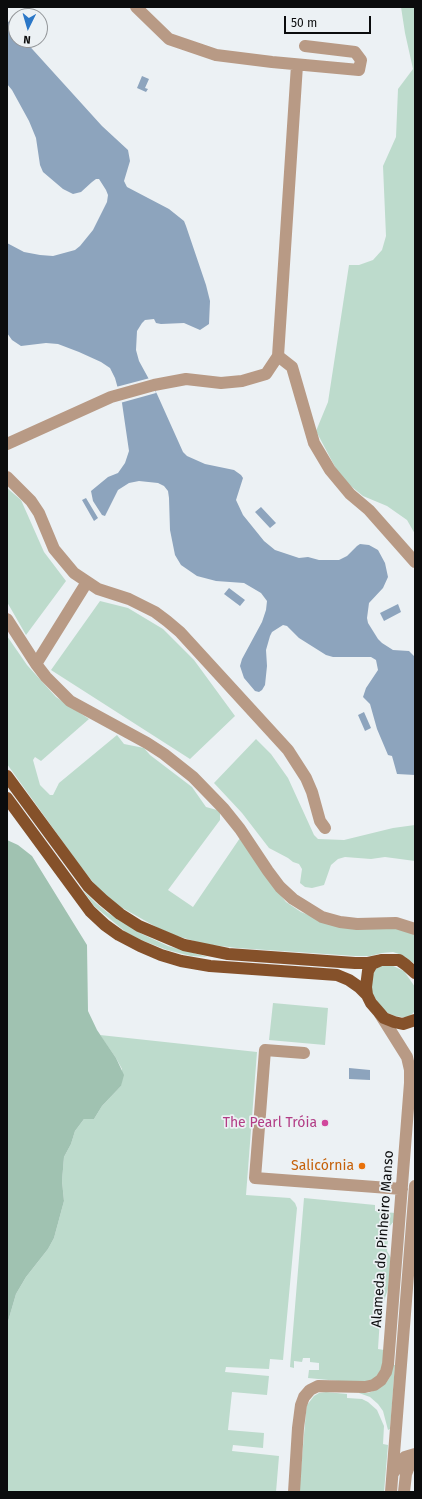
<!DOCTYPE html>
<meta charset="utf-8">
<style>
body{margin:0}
#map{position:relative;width:422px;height:1499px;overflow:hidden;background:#ecf1f4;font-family:"Fira Sans",sans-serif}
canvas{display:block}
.frame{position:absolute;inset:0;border:8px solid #0b0c0d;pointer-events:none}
.north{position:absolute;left:8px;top:8px;width:40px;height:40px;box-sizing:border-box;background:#ecf1f4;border:1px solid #929598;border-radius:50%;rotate:185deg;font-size:11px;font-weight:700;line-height:16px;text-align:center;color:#0b0c0d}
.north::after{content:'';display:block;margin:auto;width:14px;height:18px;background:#2b77c7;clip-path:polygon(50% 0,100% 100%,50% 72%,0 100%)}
.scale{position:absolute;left:284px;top:16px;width:87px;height:18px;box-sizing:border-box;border:2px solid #0b0c0d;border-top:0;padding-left:5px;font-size:12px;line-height:14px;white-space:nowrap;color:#0b0c0d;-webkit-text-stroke:3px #ecf1f4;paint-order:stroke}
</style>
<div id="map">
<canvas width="422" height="1499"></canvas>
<div class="frame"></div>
<div class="north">N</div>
<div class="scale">50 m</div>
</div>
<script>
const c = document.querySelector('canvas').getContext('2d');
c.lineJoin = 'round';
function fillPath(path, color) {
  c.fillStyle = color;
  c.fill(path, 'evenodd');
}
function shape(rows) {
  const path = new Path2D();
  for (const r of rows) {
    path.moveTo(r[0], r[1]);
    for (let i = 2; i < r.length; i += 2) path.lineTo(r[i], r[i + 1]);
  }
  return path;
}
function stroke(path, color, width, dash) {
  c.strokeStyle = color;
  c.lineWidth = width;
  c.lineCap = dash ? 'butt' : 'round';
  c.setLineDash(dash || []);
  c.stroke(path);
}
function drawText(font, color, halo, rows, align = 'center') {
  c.font = font + ' "Fira Sans",sans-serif';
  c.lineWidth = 3.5;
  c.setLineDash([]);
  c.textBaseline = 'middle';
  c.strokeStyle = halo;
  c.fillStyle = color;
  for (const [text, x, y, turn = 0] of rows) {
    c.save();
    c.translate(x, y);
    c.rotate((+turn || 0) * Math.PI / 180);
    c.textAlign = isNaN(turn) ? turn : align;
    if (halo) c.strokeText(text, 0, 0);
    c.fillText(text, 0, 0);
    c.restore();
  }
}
fillPath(shape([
 [401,7,415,7,415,534,407,520,387,506,363,496,341,478,316,431,328,402,349,265,359,265,373,260,382,250,386,236,383,166,396,137,398,89,413,69,405,33],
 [7,488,21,500,44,552,66,581,26,635,7,602],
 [100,601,128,608,163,629,194,660,235,716,190,759,51,670],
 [7,636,27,665,56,697,89,719,41,761,35,757,33,760,40,785,50,795,53,795,59,783,117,735,124,744,144,748,150,755,192,787,206,807,217,810,220,813,220,820,168,890,193,907,240,838,261,870,286,902,301,912,316,918,401,928,415,935,415,964,402,955,393,952,382,953,370,956,355,956,237,948,204,944,174,935,158,928,119,906,96,886,78,863,7,764],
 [256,739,271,754,288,778,314,835,318,839,344,840,393,828,415,825,415,861,385,857,371,859,345,857,338,859,331,865,324,885,312,888,305,887,300,883,302,869,299,864,293,862,288,858,269,848,242,813,214,783],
 [82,889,96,903,108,913,142,934,168,946,208,957,191,956,167,950,141,940,127,933,94,906],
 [382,965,391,965,404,971,415,987,415,1011,408,1018,395,1016,388,1013,381,1007,372,993,372,976,376,969],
 [273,1003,328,1008,325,1045,269,1040],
 [100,1035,257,1052,246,1195,290,1198,295,1203,297,1208,283,1360,270,1359,269,1369,226,1367,225,1372,269,1376,267,1395,232,1392,228,1430,264,1433,263,1448,233,1445,232,1451,279,1456,276,1492,7,1492,7,1325,16,1294,26,1277,48,1249,54,1238,64,1201,62,1181,64,1157,71,1144,75,1131,84,1119,94,1119,102,1106,121,1086,122,1069,116,1058],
 [304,1198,375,1205,375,1211,395,1213,395,1220,389,1227,387,1251,391,1258,388,1289,381,1310,380,1318,378,1349,384,1350,382,1368,377,1376,373,1380,359,1383,308,1378,309,1370,319,1370,319,1363,310,1362,310,1358,303,1358,302,1362,294,1361,294,1368,290,1367],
 [393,1365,395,1365,390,1429,388,1430,383,1411,378,1404,370,1397,359,1393,359,1392,368,1393,378,1389,386,1383,390,1377],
 [326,1392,347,1394,347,1398,362,1399,368,1402,377,1410,384,1426,383,1444,388,1445,384,1492,299,1492,306,1412,307,1405,314,1396,319,1393]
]), '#bddbcc');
fillPath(shape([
 [7,840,18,845,32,856,87,945,88,1011,97,1030,116,1058,124,1075,121,1086,102,1106,94,1119,84,1119,75,1131,71,1144,64,1157,62,1181,64,1201,54,1238,48,1249,26,1277,16,1294,7,1325]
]), '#a0c2b1');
fillPath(shape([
 [7,20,16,30,16,40,24,40,102,126,128,150,130,161,124,181,127,187,169,209,184,221,186,226,206,285,210,301,209,324,200,330,184,323,161,324,156,323,154,319,145,320,142,323,137,331,136,350,139,361,157,394,183,452,187,456,205,464,234,470,241,475,243,478,236,500,243,515,264,541,275,550,299,558,308,557,319,560,339,560,347,556,357,546,360,544,369,545,378,550,385,563,388,577,383,588,369,603,367,618,368,623,378,639,382,643,393,650,409,651,415,657,415,775,397,774,392,756,388,755,377,729,370,704,363,697,366,688,378,670,376,660,371,657,333,657,326,655,299,638,287,626,283,625,272,632,270,636,266,650,267,666,265,685,262,690,259,692,255,691,244,678,240,666,242,659,262,622,266,610,267,601,261,593,244,583,216,581,197,576,181,565,175,555,170,530,169,498,168,491,164,486,158,483,139,481,129,483,118,490,105,516,102,515,93,501,91,491,108,477,118,473,125,463,129,451,122,403,115,378,110,368,101,362,79,352,58,344,46,343,21,346,12,340,7,333,7,243,24,252,40,255,53,256,75,250,80,246,93,230,107,202,108,195,106,190,99,179,96,179,92,182,81,192,73,194,63,189,43,172,40,165,36,138,29,121,12,90,7,84],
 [142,76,149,79,145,88,148,89,146,92,137,88],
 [86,498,98,518,94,521,82,500],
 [261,507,276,523,270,528,255,512],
 [229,588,245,600,240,606,224,594],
 [398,604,401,612,384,621,380,613],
 [364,712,371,728,365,731,358,715],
 [349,1068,370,1070,370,1080,349,1079]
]), '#8da4bd');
fillPath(shape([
 [150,378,156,393,120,403,116,387]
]), '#ecf1f4');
stroke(shape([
 [136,7,169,39,216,55,272,62,359,70,361,60,355,52,305,46],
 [278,356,292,367,314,443,330,470,350,494,369,510,415,562],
 [7,444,111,397,154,385,186,379,221,383,242,381,266,374,278,356,297,65],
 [7,477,31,501,39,513,54,549,74,573,98,589,129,599,155,612,167,621,180,632,288,750,306,778,312,792,320,821,325,828],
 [7,619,36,664,46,677,70,701,147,743,164,754,193,777,224,809,240,829,268,871,280,887,293,899,322,917,340,922,357,924,396,923,415,929],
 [36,664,87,582],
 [304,1053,265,1050,255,1178,402,1189],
 [394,1472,399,1463,405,1457,415,1454],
 [294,1492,298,1428,301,1405,304,1397,310,1390,318,1386,365,1387,374,1385,381,1380,386,1372,388,1364,410,1083,410,1070,407,1057,380,1014],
 [391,1492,415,1186],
 [404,1492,406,1474,410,1464,415,1463]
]), '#b89a85', 12);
stroke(shape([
 [7,776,88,886,103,900,120,914,139,926,184,945,228,954,355,963,367,963,381,960],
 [7,798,90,911,105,925,119,935,140,946,161,955,181,961,210,966,337,975,349,980,359,987,367,995],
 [415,973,406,965,399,960,381,960,372,964,368,971,366,987,367,995,371,1003,384,1018,394,1022,403,1024,415,1020]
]), '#85512a', 12);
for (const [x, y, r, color] of [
 [325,1123,4,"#d1479c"],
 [362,1166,4,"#e8710a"]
]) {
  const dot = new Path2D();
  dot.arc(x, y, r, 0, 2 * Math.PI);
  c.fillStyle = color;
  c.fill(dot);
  stroke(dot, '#ecf1f4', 1.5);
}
drawText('14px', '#b23c85', '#ecf1f4', [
 ["The Pearl Tróia",317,1123]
], 'right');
drawText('14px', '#c56008', '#ecf1f4', [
 ["Salicórnia",354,1166]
], 'right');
drawText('14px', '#0b0c0d', '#ecf1f4', [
 ["Alameda do Pinheiro Manso",383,1239,-86]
]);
</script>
